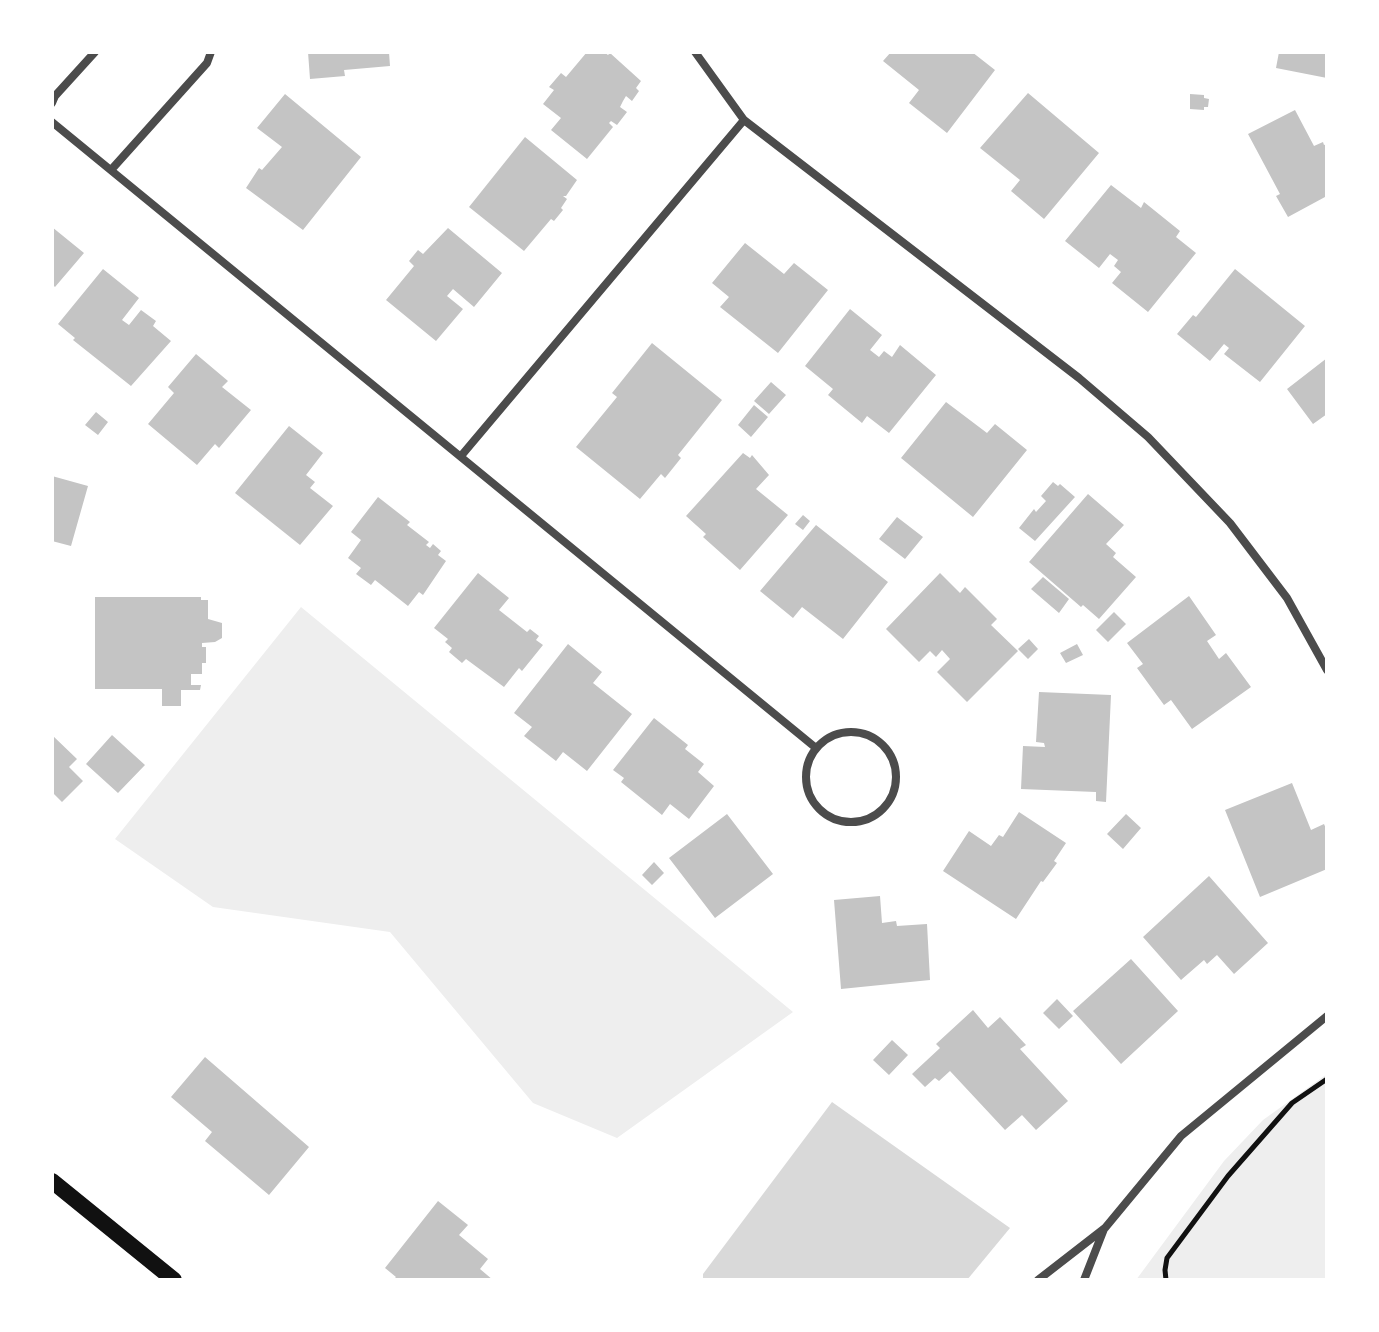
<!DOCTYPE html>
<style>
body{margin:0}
#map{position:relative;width:1379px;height:1332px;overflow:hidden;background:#fff;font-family:"Titillium Web",sans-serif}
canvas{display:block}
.frame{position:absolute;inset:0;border:54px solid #fff;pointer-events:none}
</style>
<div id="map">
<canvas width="1379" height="1332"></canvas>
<div class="frame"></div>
</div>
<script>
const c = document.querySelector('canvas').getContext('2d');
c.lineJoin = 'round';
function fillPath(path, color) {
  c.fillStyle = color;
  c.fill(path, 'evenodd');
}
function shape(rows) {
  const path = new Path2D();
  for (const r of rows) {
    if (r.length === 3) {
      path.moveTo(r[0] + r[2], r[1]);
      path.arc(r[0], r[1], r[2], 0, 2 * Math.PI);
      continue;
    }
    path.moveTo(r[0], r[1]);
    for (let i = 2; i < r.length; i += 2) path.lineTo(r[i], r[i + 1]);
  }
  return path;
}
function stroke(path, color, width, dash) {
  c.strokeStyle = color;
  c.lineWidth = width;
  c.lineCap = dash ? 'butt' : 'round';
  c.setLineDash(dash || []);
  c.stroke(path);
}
fillPath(shape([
 [301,607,793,1012,617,1138,533,1103,390,932,213,907,115,839],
 [1327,1074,1327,1280,1136,1280,1224,1161,1263,1120]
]), '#eee');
fillPath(shape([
 [832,1102,1010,1228,967,1280,703,1280,703,1274]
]), '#d9d9d9');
fillPath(shape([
 [308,52,389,52,390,66,344,70,345,76,310,79],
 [587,52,604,52,608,55,610,53,641,81,636,88,639,91,632,101,626,96,623,101,620,107,627,112,617,125,611,121,609,123,613,127,587,159,551,130,561,118,543,104,554,90,549,87,561,73,566,77],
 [891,52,972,52,995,70,947,133,909,103,919,90,883,61],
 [1279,52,1327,52,1327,78,1276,68],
 [1028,93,1099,153,1044,219,1011,191,1020,180,980,148],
 [285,94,361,157,303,230,246,188,259,168,262,170,282,147,257,128],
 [1190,94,1204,95,1204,98,1209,99,1208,107,1204,107,1204,110,1190,109],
 [1295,110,1314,146,1323,142,1324,145,1327,144,1327,193,1325,197,1288,217,1276,196,1280,194,1248,134],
 [525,137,577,180,566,196,563,196,567,199,561,208,563,210,554,221,551,219,524,251,469,207],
 [1111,185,1141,208,1144,202,1180,231,1176,237,1196,253,1148,312,1112,283,1121,272,1114,266,1118,260,1110,254,1099,268,1065,241],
 [52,227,84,253,55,287,52,284],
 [448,228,502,273,474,307,453,289,447,296,463,309,436,341,386,300,414,266,409,261,418,250,423,254],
 [745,243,784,274,794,263,828,290,778,353,720,307,729,297,712,283],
 [103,269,139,298,122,320,129,325,141,310,156,321,153,326,171,341,131,386,73,340,75,338,58,324],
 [1235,269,1305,326,1260,382,1224,354,1229,348,1224,344,1210,361,1177,334,1193,315,1196,317],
 [850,309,882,335,870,350,879,357,884,351,892,357,900,345,936,375,889,433,867,416,862,423,828,395,833,389,805,366],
 [652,343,722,400,678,455,681,458,665,478,661,474,640,499,576,447,617,397,612,393],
 [196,354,228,381,222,387,251,410,219,448,215,444,197,465,148,424,174,393,168,387],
 [1327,358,1327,414,1313,424,1287,389],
 [771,382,786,395,769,414,754,401],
 [946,402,987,433,995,424,1027,450,973,517,901,458],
 [754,405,768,417,751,437,738,425],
 [96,412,108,422,98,435,85,425],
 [289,426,323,453,306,475,315,482,310,488,333,506,300,545,235,493],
 [743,453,750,458,752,455,769,475,756,489,788,515,740,570,703,537,706,534,686,516],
 [52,476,88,486,71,546,52,541],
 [1053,482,1058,486,1060,484,1075,497,1035,541,1019,528,1034,509,1036,512,1046,501,1041,496],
 [1088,494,1124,525,1106,544,1116,553,1113,557,1136,577,1099,619,1083,605,1081,607,1029,562],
 [378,497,410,522,407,525,429,542,426,545,430,548,433,544,441,551,438,555,446,561,423,595,419,592,408,606,375,580,371,585,356,574,361,568,348,558,361,540,351,532],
 [803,515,810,521,803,530,795,524],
 [897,517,923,537,905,559,879,539],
 [816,525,888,582,843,639,802,607,793,618,760,591],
 [478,573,509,598,499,610,527,632,530,629,539,636,536,640,543,645,522,671,519,668,504,687,466,659,462,663,449,652,452,648,445,642,448,639,434,628],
 [940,573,960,593,965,587,997,619,991,625,1018,651,967,702,937,672,950,659,942,650,936,657,930,651,919,662,886,629],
 [1043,577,1069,599,1059,613,1031,589],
 [1189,596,1216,635,1207,641,1219,659,1226,653,1251,687,1192,729,1171,700,1164,705,1137,668,1143,664,1127,643],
 [95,597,201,597,201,600,208,600,208,619,222,623,222,638,215,642,202,643,202,647,206,647,206,663,202,663,202,674,191,674,191,685,201,685,200,690,181,690,181,706,162,706,162,689,95,689],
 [1114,612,1126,624,1108,642,1096,630],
 [1029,639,1038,649,1028,659,1018,649],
 [568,644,602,672,593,683,632,714,587,771,563,752,556,761,524,736,532,727,514,713],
 [1077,644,1083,655,1066,663,1060,653],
 [1039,692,1111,695,1106,802,1096,801,1096,792,1021,789,1023,746,1045,747,1044,743,1036,742],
 [654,718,688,745,685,749,704,764,698,772,714,786,689,819,670,804,662,815,621,782,624,778,613,770],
 [52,735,77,759,69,767,83,781,62,802,52,792],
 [112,735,145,765,118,793,86,764],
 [1292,783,1311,830,1324,824,1327,831,1327,869,1260,897,1225,810],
 [1019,812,1066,843,1054,861,1057,863,1043,882,1041,881,1016,919,943,871,969,831,991,846,999,835,1003,837],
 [727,814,773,874,715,918,669,858],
 [1126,814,1141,828,1123,849,1107,834],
 [654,862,664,873,652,885,642,875],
 [1209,876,1268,943,1234,974,1217,955,1207,964,1204,960,1181,980,1143,937],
 [880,896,882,923,896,921,897,926,927,924,930,980,841,989,834,900],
 [1131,959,1178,1011,1121,1064,1073,1011],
 [1057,999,1073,1016,1059,1029,1043,1013],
 [973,1010,988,1028,1000,1017,1026,1045,1020,1049,1068,1101,1036,1130,1022,1115,1005,1130,950,1071,939,1081,935,1078,925,1087,912,1074,940,1048,936,1044],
 [892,1040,908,1055,889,1075,873,1060],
 [205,1057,309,1147,269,1195,205,1141,212,1132,171,1097],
 [438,1201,468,1225,459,1235,488,1259,480,1269,493,1280,393,1280,396,1277,385,1268]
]), '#c4c4c4');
stroke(shape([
 [1166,1280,1165,1270,1167,1258,1228,1176,1292,1103,1327,1079]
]), '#111', 5);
stroke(shape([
 [695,52,744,120,1079,378,1148,437,1230,523,1287,598,1327,670],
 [52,103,55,96,95,52],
 [52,122,816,748],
 [111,170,207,63,211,52],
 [461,456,744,120],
 [851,777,45],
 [1038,1280,1105,1228,1181,1136,1327,1016],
 [1084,1280,1104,1229]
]), '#4c4c4c', 8);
stroke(shape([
 [52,1181,174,1280]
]), '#111', 16);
</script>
